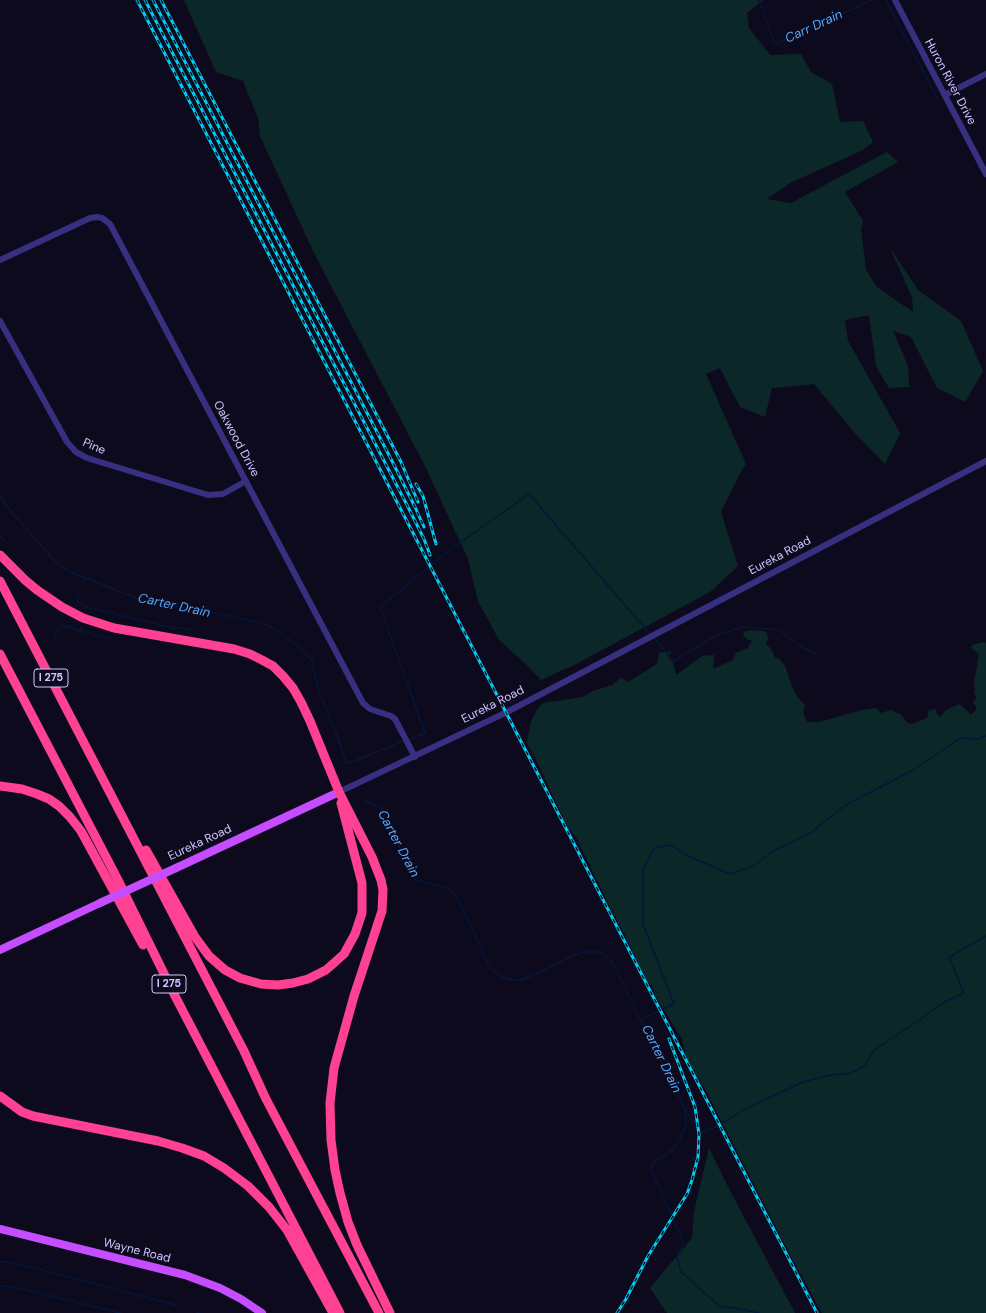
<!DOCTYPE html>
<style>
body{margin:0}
canvas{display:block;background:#0e0a1d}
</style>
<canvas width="986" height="1313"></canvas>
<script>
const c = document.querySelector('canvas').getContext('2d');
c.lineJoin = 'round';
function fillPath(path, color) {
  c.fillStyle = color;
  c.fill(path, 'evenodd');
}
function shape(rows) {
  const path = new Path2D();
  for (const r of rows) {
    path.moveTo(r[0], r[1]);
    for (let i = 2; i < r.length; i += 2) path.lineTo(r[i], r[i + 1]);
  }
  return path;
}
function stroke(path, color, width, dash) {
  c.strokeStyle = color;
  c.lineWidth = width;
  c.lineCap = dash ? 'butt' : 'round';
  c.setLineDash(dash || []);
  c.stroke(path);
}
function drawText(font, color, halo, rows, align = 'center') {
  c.font = font + ' "DM Sans",sans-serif';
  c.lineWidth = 3;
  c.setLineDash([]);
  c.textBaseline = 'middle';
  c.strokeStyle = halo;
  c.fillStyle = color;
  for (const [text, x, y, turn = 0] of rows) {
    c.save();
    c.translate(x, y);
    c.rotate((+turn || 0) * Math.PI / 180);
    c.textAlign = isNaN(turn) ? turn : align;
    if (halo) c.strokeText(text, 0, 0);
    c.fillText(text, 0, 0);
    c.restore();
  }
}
fillPath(shape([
 [184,0,763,0,747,13,749,28,770,55,801,54,811,72,832,84,840,122,863,121,873,142,863,150,790,183,767,199,791,203,887,152,898,162,845,192,863,221,861,230,866,270,877,287,913,312,912,297,890,248,919,291,961,321,983,371,965,402,937,388,911,337,893,331,908,366,909,387,889,388,876,366,869,315,845,320,848,341,900,433,885,464,855,433,814,384,772,388,765,417,740,407,720,368,706,374,746,464,739,475,721,512,738,566,710,592,576,664,541,680,527,665,499,640,478,601,468,559,425,466,314,253,260,136,258,118,243,81,216,72],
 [751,630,764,631,767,633,768,639,766,644,772,650,775,658,779,659,785,666,795,694,805,705,803,712,807,722,819,722,862,710,876,708,881,713,891,710,902,715,906,722,912,724,927,718,929,710,936,709,937,715,940,717,946,710,960,704,971,715,977,709,973,702,977,698,974,693,975,689,974,683,979,654,971,648,972,645,984,642,986,643,986,1313,822,1313,789,1253,706,1091,686,1059,682,1039,658,1000,652,986,646,981,626,937,610,907,576,837,568,828,540,768,527,743,530,724,537,709,543,703,583,697,593,691,612,685,621,678,628,682,657,664,659,653,672,651,668,658,673,662,676,675,702,656,714,655,713,669,733,660,736,653,748,648,752,641,746,639,743,635,744,632],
 [709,1148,729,1189,795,1313,667,1313,650,1288,692,1238,694,1212]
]), '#0c2727');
stroke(shape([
 [759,0,774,42,776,44,872,0],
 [886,0,938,100],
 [0,496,14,515,52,558,58,564,68,571,141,600,200,610,262,623,271,627,292,641,306,653,312,661,318,689,335,730,347,764,404,741],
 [0,536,4,541],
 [82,587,86,578],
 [79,594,77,602,90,608,164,626,193,630],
 [81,630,81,631,109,638],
 [653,637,674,661,715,636,743,627,779,630,803,648,816,653],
 [54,640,56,634,60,627,67,626,80,631,82,627],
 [408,740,425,733,380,607,447,552,529,494,650,634],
 [364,801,381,807,415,880,448,888,456,895,490,967,500,976,512,980,522,980,582,952,601,952,612,962,684,1107,700,1132,704,1132,726,1121,741,1111,803,1082,830,1075,851,1073,860,1069,866,1064,874,1050,928,1014,941,1004,964,993,949,957,986,936],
 [641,1020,674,1004,643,924,643,870,654,848,671,845,684,854,730,874,753,866,775,850,812,832,844,806,915,769,960,738,978,739,986,736],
 [685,1109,686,1125,679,1141,673,1150,654,1162,651,1168,656,1181,681,1236,683,1245,677,1257,681,1272,719,1306,735,1308,759,1313],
 [0,1261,34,1268,176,1305],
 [0,1286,14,1287,120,1313],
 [197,1312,199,1313]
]), '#05163b', 1.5);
stroke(shape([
 [895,0,986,174],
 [945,95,986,74],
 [0,260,90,218,97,217,102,218,110,224,363,703,370,709,391,716,395,719,415,757],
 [0,321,67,442,76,452,87,458,208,495,223,494,246,481],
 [339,792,505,713,986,461]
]), '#373080', 6);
stroke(shape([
 [176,868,339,792],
 [0,950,100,903],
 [0,1229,185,1275,220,1288,241,1299,262,1313]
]), '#c54dff', 8);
stroke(shape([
 [0,555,25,580,37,590,62,607,83,618,114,628,234,649,250,654,262,660,273,666,283,676,293,688,301,702,310,721,339,792,372,857,381,880,383,890,382,911,354,996,334,1068,330,1103,331,1140,335,1170,340,1193,348,1222,357,1245,390,1313],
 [0,581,244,1051,266,1099,379,1313],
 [0,654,117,878,174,994,340,1313],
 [0,786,22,789,37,794,49,799,59,806,70,817,81,831,143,945],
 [146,850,195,937,209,956,225,970,240,978,261,984,278,985,293,983,308,979,326,970,344,954,355,934,362,913,362,883,341,803],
 [0,1096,22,1112,33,1116,158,1141,182,1148,204,1156,224,1168,248,1186,269,1207,287,1230,333,1313]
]), '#ff4193', 9);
const rail = shape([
 [137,0,817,1313],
 [145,0,408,507,424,539,430,555],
 [153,0,393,463,415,507,424,527],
 [161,0,401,462,418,502],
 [416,484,423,496,436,544],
 [617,1313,626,1299,648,1256,687,1194,692,1180,698,1157,699,1134,695,1107,669,1039]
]);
stroke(rail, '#00cdf1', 3);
stroke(rail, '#0e0a1d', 1.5, [4.5]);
stroke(shape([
 [100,903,176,868]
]), '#c54dff', 8);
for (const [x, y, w] of [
 [51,678,34],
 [169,984,34]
]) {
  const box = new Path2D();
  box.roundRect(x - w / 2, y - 9, w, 18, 3);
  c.fillStyle = '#0e0a1d';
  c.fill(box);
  stroke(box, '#cfc6ff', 1);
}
drawText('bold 11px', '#cfc6ff', null, [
 ["I 275",51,678],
 ["I 275",169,984]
]);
drawText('12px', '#cfc6ff', '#0e0a1d', [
 ["Huron River Drive",950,82,62],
 ["Oakwood Drive",236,439,62],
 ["Pine",94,447,23],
 ["Eureka Road",780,556,-28],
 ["Eureka Road",493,705,-27],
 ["Eureka Road",200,843,-25],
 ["Wayne Road",137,1251,14]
]);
drawText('italic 13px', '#54a8ff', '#0e0a1d', [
 ["Carr Drain",814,27,-25],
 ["Carter Drain",174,606,12],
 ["Carter Drain",398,844,62],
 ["Carter Drain",661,1059,64]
]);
</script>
